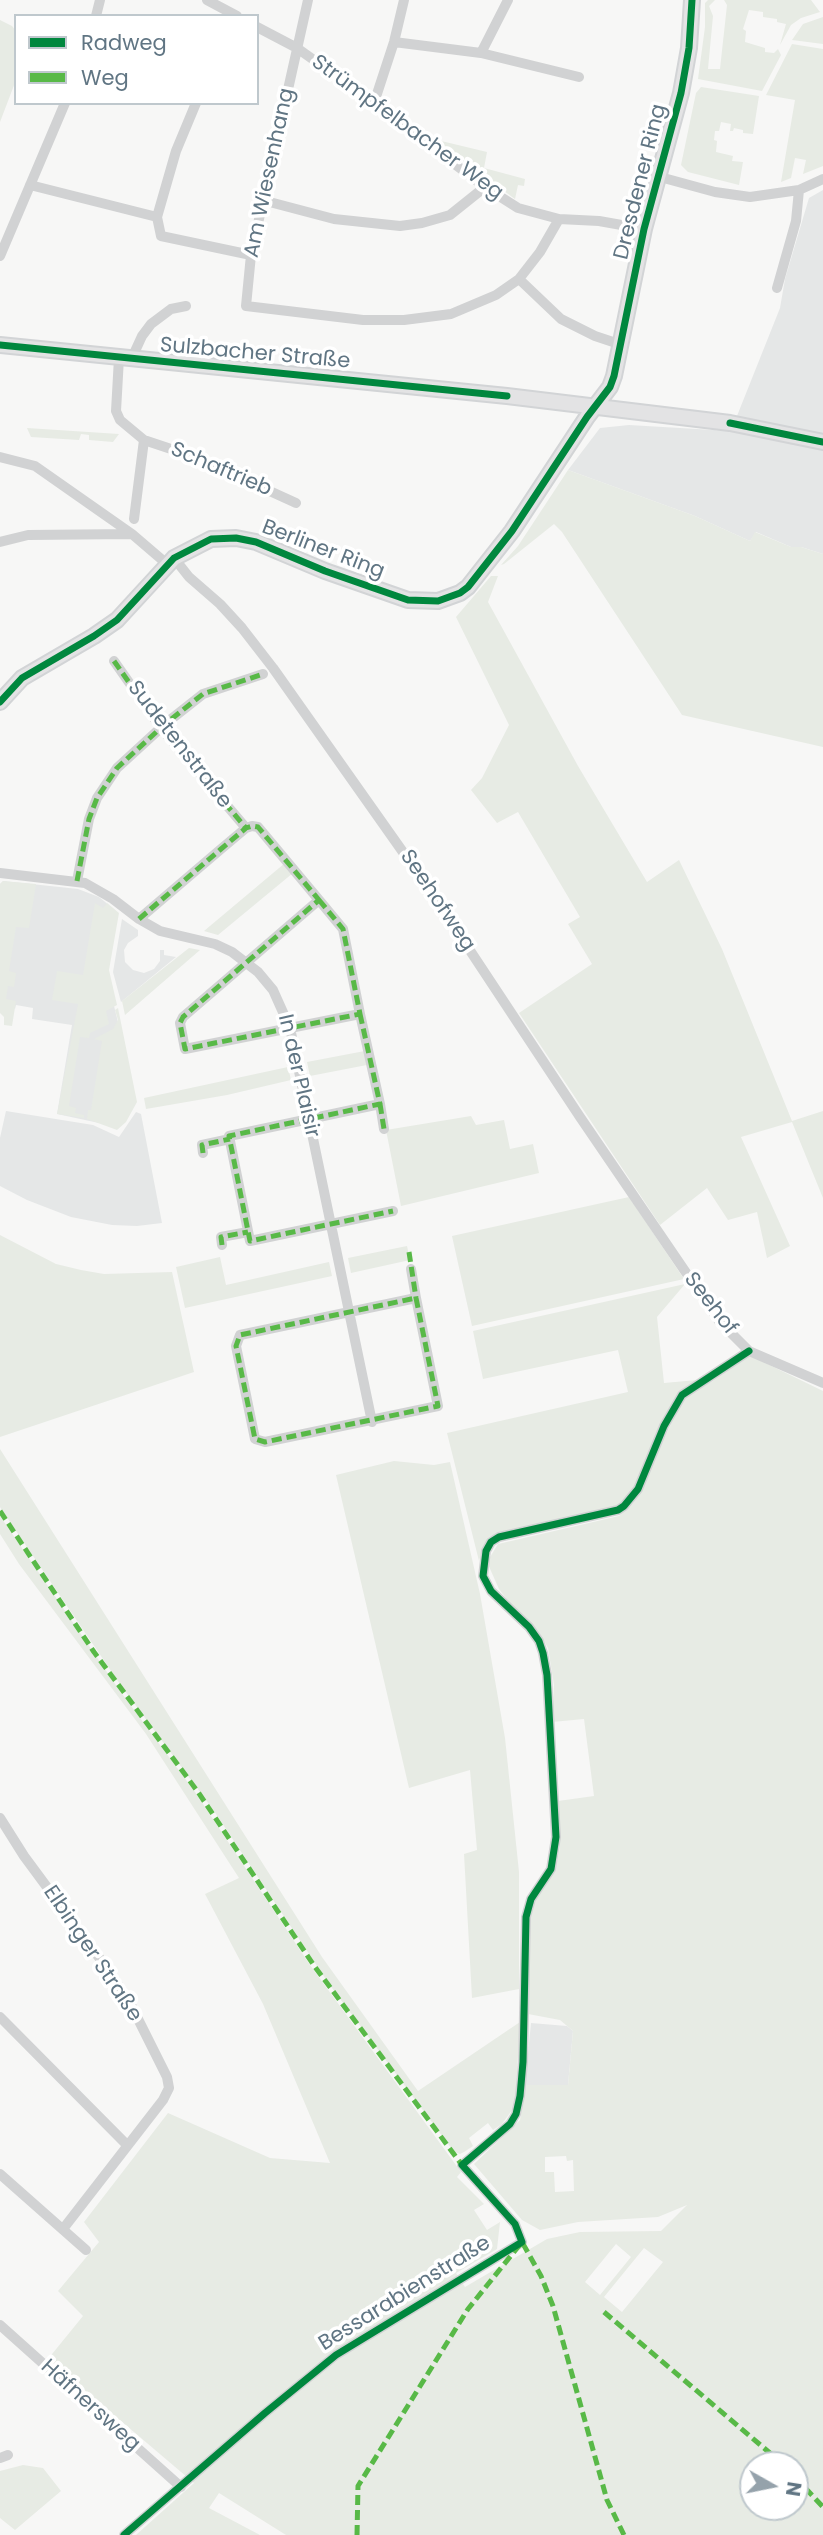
<!DOCTYPE html>
<meta charset="utf-8">
<style>
body{margin:0}
#map{position:relative;width:823px;height:2535px;overflow:hidden;background:#f7f7f6;font-family:Poppins,sans-serif}
canvas{display:block}
.legend{position:absolute;left:14px;top:14px;width:245px;height:91px;box-sizing:border-box;background:#fff;border:2px solid #bfc8cd;margin:0;padding:9px 12px;list-style:none;font-size:21px;color:#607583}
.legend li{display:flex;align-items:center;gap:14px;height:35px}
.legend b{width:35px;border:2px solid #bfc8cd}
.north{position:absolute;left:739px;top:2451px;width:70px;height:70px;box-sizing:border-box;background:#fff;border:2px solid #bfc8cd;border-radius:50%;rotate:99deg;font-size:19px;font-weight:700;line-height:28px;text-align:center;color:#607583}
.north::after{content:'';display:block;margin:auto;width:24px;height:32px;background:#95a2ab;clip-path:polygon(50% 0,100% 100%,50% 72%,0 100%)}
</style>
<div id="map">
<canvas width="823" height="2535"></canvas>
<ul class="legend">
<li><b style="height:9px;background:#00873e"></b>Radweg</li>
<li><b style="height:9px;background:#58b947"></b>Weg</li>
</ul>
<div class="north">N</div>
</div>
<script>
const c = document.querySelector('canvas').getContext('2d');
c.lineJoin = 'round';
function fillPath(path, color) {
  c.fillStyle = color;
  c.fill(path, 'evenodd');
}
function shape(rows) {
  const path = new Path2D();
  for (const r of rows) {
    path.moveTo(r[0], r[1]);
    for (let i = 2; i < r.length; i += 2) path.lineTo(r[i], r[i + 1]);
  }
  return path;
}
function stroke(path, color, width, dash) {
  c.strokeStyle = color;
  c.lineWidth = width;
  c.lineCap = dash ? 'butt' : 'round';
  c.setLineDash(dash || []);
  c.stroke(path);
}
function drawText(font, color, halo, rows, align = 'center') {
  c.font = font + ' Poppins,sans-serif';
  c.lineWidth = 7;
  c.setLineDash([]);
  c.textBaseline = 'middle';
  c.strokeStyle = halo;
  c.fillStyle = color;
  for (const [text, x, y, turn = 0] of rows) {
    c.save();
    c.translate(x, y);
    c.rotate((+turn || 0) * Math.PI / 180);
    c.textAlign = isNaN(turn) ? turn : align;
    if (halo) c.strokeText(text, 0, 0);
    c.fillText(text, 0, 0);
    c.restore();
  }
}
fillPath(shape([
 [823,190,823,554,801,547,791,547,756,532,750,541,695,516,568,470,600,428,629,425,731,431,780,308,785,279,809,198],
 [3,881,78,889,99,897,115,910,105,970,120,1030,99,1123,57,1114,72,1025,32,1019,33,1008,16,1005,15,1009,0,998,0,884],
 [122,919,138,930,138,936,128,943,124,950,125,962,133,970,144,973,154,969,160,961,160,950,164,950,164,955,176,957,121,1002,113,972],
 [6,1111,93,1125,119,1137,136,1112,141,1114,162,1223,137,1226,112,1225,71,1217,27,1200,0,1186,0,1138],
 [531,2023,567,2026,573,2031,568,2085,525,2085]
]), '#e5e7e7');
fillPath(shape([
 [708,0,715,0,709,6,713,16,708,69,720,69,727,5,724,0,811,0,820,12,801,18,791,25,780,45,786,24,777,22,777,19,763,17,763,12,749,10,743,29,746,31,745,42,765,48,765,52,774,53,778,49,781,55,762,91,698,79,705,27,705,3],
 [823,17,823,44,792,40,803,24],
 [0,20,12,26,16,31,16,80,0,122],
 [792,44,823,49,823,166,803,174,806,160,795,158,791,178,781,182,795,100,766,95],
 [701,87,759,96,753,134,743,133,743,130,734,128,733,131,730,131,731,124,721,122,719,131,715,131,714,140,717,141,716,152,733,156,732,161,743,162,739,185,688,172,681,165,696,93],
 [433,139,487,152,484,168,525,179,524,186,518,185,515,199],
 [27,428,119,434,113,442,89,440,89,435,81,434,79,440,31,437],
 [568,470,695,516,750,541,755,532,791,547,801,547,823,554,823,747,682,715,562,532,554,524,504,564,501,565,518,546],
 [491,576,498,576,488,602,578,766,647,882,679,860,722,949,792,1121,823,1111,823,1198,792,1122,741,1137,790,1246,767,1258,757,1212,728,1220,707,1188,660,1225,519,1013,592,964,568,924,580,917,518,812,497,823,471,790,482,778,509,725,456,617],
 [285,863,293,873,218,935,204,931],
 [3,881,36,884,29,928,16,927,9,971,16,973,14,987,8,986,6,999,16,1001,12,1026,4,1025,4,1017,0,1013,0,884],
 [95,903,103,908,107,903,119,913,109,970,117,1005,106,1011,109,1024,90,1033,89,1038,80,1037,69,1106,76,1108,75,1113,84,1115,84,1118,57,1114,78,1004,52,1000,57,971,83,975],
 [189,948,200,950,125,1015,122,1001],
 [118,1008,137,1102,126,1122,117,1130,87,1119,88,1110,91,1110,102,1041,94,1039,113,1029,118,1020,115,1010],
 [370,1050,372,1064,310,1076,307,1062],
 [288,1067,291,1080,227,1095,146,1109,144,1098],
 [471,1116,476,1125,504,1120,510,1149,533,1144,539,1173,401,1206,386,1130],
 [629,1197,684,1279,472,1326,452,1236],
 [0,1235,56,1264,81,1270,104,1274,172,1272,194,1372,0,1437],
 [407,1246,410,1260,351,1273,348,1258],
 [220,1257,226,1285,329,1262,332,1276,185,1308,176,1267],
 [685,1284,657,1317,664,1383,697,1380,687,1386,635,1488,616,1507,489,1537,483,1547,479,1561,447,1433,628,1392,618,1350,483,1379,473,1331],
 [749,1355,823,1391,823,2535,286,2535,219,2493,209,2508,260,2535,136,2535,194,2483,48,2359,83,2316,58,2291,99,2242,84,2222,168,2113,270,2158,330,2163,263,2004,205,1894,239,1878,146,1734,19,1564,0,1534,0,1516,120,1691,195,1792,310,1965,461,2172,457,2177,484,2204,474,2210,487,2230,500,2222,497,2249,456,2273,465,2287,547,2239,580,2232,661,2231,687,2205,658,2217,578,2222,540,2230,522,2220,474,2164,520,2120,525,2085,568,2085,573,2031,560,2020,528,2014,530,1921,535,1900,555,1871,560,1847,558,1801,594,1796,584,1719,552,1722,554,1685,548,1648,538,1631,511,1605,499,1589,487,1562,498,1544,619,1516,633,1503,681,1403,689,1394,713,1381],
 [566,2156,567,2161,573,2160,574,2191,555,2192,554,2172,545,2172,545,2157],
 [616,2244,631,2257,600,2295,585,2282],
 [644,2248,663,2262,622,2312,604,2297],
 [753,2465,795,2465,795,2507,753,2507],
 [0,1449,322,1957,418,2091,520,2022,515,2106,502,2124,493,2130,488,2123,469,2138,473,2146,464,2152,460,2154,454,2152,329,1984,214,1811,122,1687,12,1525,0,1507],
 [394,1461,434,1465,450,1462,480,1594,505,1738,519,1872,519,1989,472,1998,464,1854,477,1850,470,1770,409,1788,336,1475],
 [23,2465,43,2468,61,2491,15,2530,0,2518,0,2471]
]), '#e7ebe4');
const secondary = shape([
 [0,345,507,396,730,423,823,442],
 [0,702,22,678,94,636,117,620,174,558,211,539,236,538,256,542,325,571,408,600,438,601,460,593,468,587,512,531,587,417,610,387,614,376,644,229,681,93,689,48,692,0]
]);
stroke(secondary, '#d2d4d6', 18);
stroke(shape([
 [207,0,237,16],
 [308,0,251,255,246,306,363,320,404,320,451,314,496,295,519,279,540,252,559,219],
 [96,16,100,0],
 [257,27,297,48,374,103,485,187,518,208,559,219,599,221,644,229],
 [394,42,481,53,579,77],
 [481,53,508,0],
 [374,103,394,42,404,0],
 [660,177,715,192,750,197,799,190,823,179],
 [30,185,157,217,161,236,251,255],
 [262,200,334,219,400,226,422,223,450,215,485,187],
 [157,217,176,151,196,103],
 [0,256,65,103],
 [519,279,561,319,595,336,622,345],
 [777,288,796,221,799,190],
 [119,358,116,411,120,420,144,440,195,457,296,503],
 [131,360,142,336,151,324,171,309,186,306],
 [0,457,35,466,132,534,167,564],
 [134,519,144,440],
 [0,542,28,535,131,534],
 [174,558,189,577,220,604,242,628,273,668,434,896,580,1117,719,1321,749,1351,823,1383],
 [114,661,161,728,246,828],
 [0,873,85,883,113,899,139,919,160,931,215,944,232,952,258,972,273,990,290,1028,372,1422],
 [77,881,89,819,97,798,117,768,165,724,203,694,263,674],
 [319,900,343,929,360,1014,185,1049,180,1023,183,1017,319,900],
 [139,919,221,849,246,828,252,826,258,827,319,900],
 [360,1014,380,1104,229,1136,250,1241,393,1211],
 [380,1104,384,1129],
 [203,1153,202,1145,230,1139],
 [222,1245,221,1237,248,1232],
 [411,1269,416,1298],
 [416,1298,438,1406,265,1442,255,1439,236,1346,240,1335,416,1298],
 [0,1818,24,1856,109,1971,132,2007,167,2077,169,2088,163,2100,63,2229],
 [0,2017,127,2145],
 [0,2174,86,2250],
 [0,2325,181,2487],
 [0,2458,8,2455],
 [124,2535,265,2413,336,2355,522,2242,515,2224,462,2165,510,2124,516,2114,520,2096,523,2062,526,1917,531,1899,551,1869,556,1837,547,1675,543,1653,539,1641,529,1627,491,1591,483,1576,486,1551,491,1542,499,1537,618,1510,624,1506,638,1489,664,1426,682,1395,749,1351]
]), '#d1d2d3', 10);
stroke(secondary, '#e3e3e4', 14);
stroke(shape([
 [114,661,161,728,246,828],
 [77,881,89,819,97,798,117,768,165,724,203,694,263,674],
 [319,900,343,929,360,1014,185,1049,180,1023,183,1017,319,900],
 [139,919,221,849,246,828,252,826,258,827,319,900],
 [360,1014,380,1104,229,1136,250,1241,393,1211],
 [380,1104,384,1129],
 [203,1153,202,1145,230,1139],
 [222,1245,221,1237,248,1232],
 [409,1252,416,1298],
 [416,1298,438,1406,265,1442,255,1439,236,1346,240,1335,416,1298],
 [0,1511,94,1652,198,1792,315,1967,462,2165],
 [604,2312,784,2465],
 [795,2477,823,2507],
 [357,2535,358,2486,468,2309,522,2242,541,2276,553,2306,607,2500,624,2535]
]), '#58b947', 5, [10, 5]);
stroke(shape([
 [0,345,507,396],
 [730,423,823,442],
 [0,702,22,678,94,636,117,620,174,558,211,539,236,538,256,542,325,571,408,600,438,601,460,593,468,587,512,531,587,417,610,387,614,376,644,229,681,93,689,48,692,0],
 [124,2535,265,2413,336,2355,522,2242,515,2224,462,2165,510,2124,516,2114,520,2096,523,2062,526,1917,531,1899,551,1869,556,1837,547,1675,543,1653,539,1641,529,1627,491,1591,483,1576,486,1551,491,1542,499,1537,618,1510,624,1506,638,1489,664,1426,682,1395,749,1351]
]), '#00873e', 7);
drawText('21px', '#607583', '#fff', [
 ["Strümpfelbacher Weg",407,128,36],
 ["Am Wiesenhang",270,173,-78],
 ["Dresdener Ring",641,182,-76],
 ["Sulzbacher Straße",255,354,5],
 ["Schaftrieb",221,470,23],
 ["Berliner Ring",323,550,21],
 ["Sudetenstraße",179,745,52],
 ["Seehofweg",437,901,56],
 ["In der Plaisir",298,1076,77],
 ["Seehof",710,1304,52],
 ["Elbinger Straße",92,1954,56],
 ["Bessarabienstraße",405,2294,-32],
 ["Häfnersweg",90,2406,42]
]);
</script>
